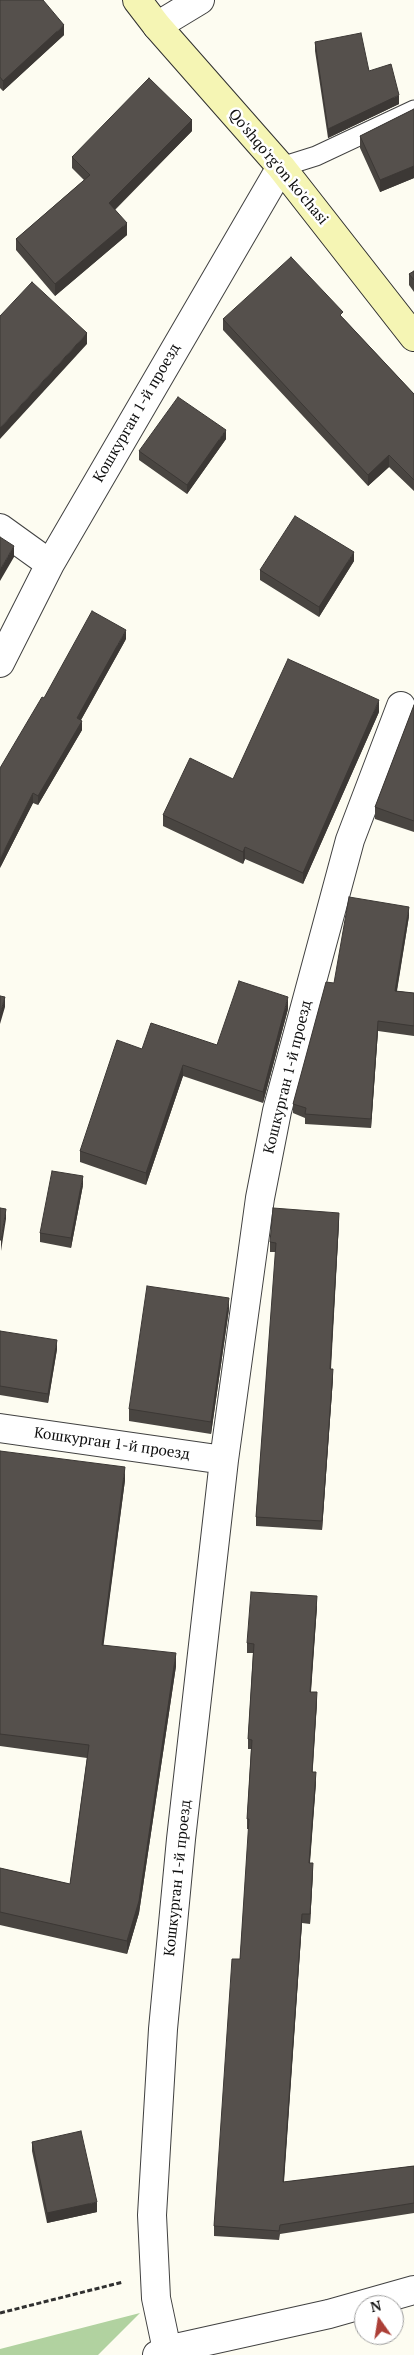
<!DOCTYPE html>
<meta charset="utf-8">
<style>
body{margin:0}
#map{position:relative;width:414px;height:2355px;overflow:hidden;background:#fdfcf1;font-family:"PT Serif",serif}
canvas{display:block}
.north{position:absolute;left:354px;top:2295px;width:50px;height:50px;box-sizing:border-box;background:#fff;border:1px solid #9f9f9f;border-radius:50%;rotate:347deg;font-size:14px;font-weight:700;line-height:20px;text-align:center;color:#0e0e0e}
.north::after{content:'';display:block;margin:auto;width:18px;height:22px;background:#ac3f37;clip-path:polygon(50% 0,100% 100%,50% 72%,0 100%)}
</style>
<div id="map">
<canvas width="414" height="2355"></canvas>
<div class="north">N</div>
</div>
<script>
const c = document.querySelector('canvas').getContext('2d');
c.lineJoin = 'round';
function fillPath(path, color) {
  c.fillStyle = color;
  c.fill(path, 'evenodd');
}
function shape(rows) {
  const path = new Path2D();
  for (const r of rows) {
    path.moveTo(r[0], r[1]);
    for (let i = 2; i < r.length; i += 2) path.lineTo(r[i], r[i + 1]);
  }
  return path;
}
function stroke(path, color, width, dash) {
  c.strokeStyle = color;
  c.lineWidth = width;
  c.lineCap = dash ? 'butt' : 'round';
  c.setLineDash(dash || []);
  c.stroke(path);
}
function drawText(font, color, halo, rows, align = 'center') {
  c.font = font + ' "PT Serif",serif';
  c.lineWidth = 5;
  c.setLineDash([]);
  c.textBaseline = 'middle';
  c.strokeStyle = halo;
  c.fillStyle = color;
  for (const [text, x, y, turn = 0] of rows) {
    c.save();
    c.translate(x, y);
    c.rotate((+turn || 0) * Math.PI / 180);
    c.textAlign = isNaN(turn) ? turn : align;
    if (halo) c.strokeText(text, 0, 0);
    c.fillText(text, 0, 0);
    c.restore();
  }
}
fillPath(shape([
 [140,2313,98,2355,0,2355,0,2349]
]), '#b1d2a0');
const lane = shape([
 [281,167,316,156,414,110]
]);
const street = shape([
 [157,26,200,0],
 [0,528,50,564],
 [0,663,50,564,281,167],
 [0,1428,224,1460],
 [167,2350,156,2298,152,2215,163,2029,181,1839,224,1460,260,1198,277,1111,350,840,401,706],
 [157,2355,167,2350,329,2314,414,2290]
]);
const secondary = shape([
 [137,0,157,26,281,167,414,337]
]);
stroke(lane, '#414141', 21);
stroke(street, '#414141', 30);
stroke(secondary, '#303030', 30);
stroke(shape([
 [0,2313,123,2282]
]), '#303030', 3, [5, 2.5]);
stroke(lane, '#fff', 19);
stroke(street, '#fff', 28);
stroke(secondary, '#f5f5b4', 28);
fillPath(shape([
 [0,0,64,35,3,91,0,88],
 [315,42,369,71,399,104,328,138,315,51],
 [414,109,414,178,380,192,360,148,360,136],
 [192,131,115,210,127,235,55,296,16,250,16,239,84,180,72,168,72,157],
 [414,271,414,292,409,285,409,274],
 [343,318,414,394,414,491,389,467,368,486,223,330,223,319],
 [226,439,187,494,139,460,139,451],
 [354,561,319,617,260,580,260,570],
 [126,639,81,720,82,730,38,805,33,803,0,868,44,698],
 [414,705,414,832,375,819,375,807],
 [379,712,303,884,245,859,243,864,163,826,163,815,233,779],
 [409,916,397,991,414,993,414,1036,378,1031,371,1128,305,1124,305,1118,293,1113,293,1104,334,983],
 [288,1009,263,1103,183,1076,146,1185,80,1162,80,1151,142,1049,217,1045],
 [83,1185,71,1248,40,1242,40,1233],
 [339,1222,331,1369,333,1378,322,1530,256,1526,256,1517,276,1252,270,1252,270,1242],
 [229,1309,211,1434,129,1421,129,1409],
 [0,1331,57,1349,48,1403,0,1395],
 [0,1451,125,1480,103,1645,176,1666,139,1913,127,1954,0,1925,0,1868,70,1884,87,1758,0,1746],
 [317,1606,311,1692,317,1702,312,1772,316,1782,310,1863,313,1872,310,1924,302,1923,284,2182,414,2166,414,2213,280,2234,279,2240,214,2236,214,2226,240,1959,249,1829,247,1829,247,1819,251,1749,248,1749,248,1739,253,1653,247,1653,247,1643],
 [32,2142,97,2212,47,2223,32,2151]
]), '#494541');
fillPath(shape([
 [64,25,64,35,3,91,3,81],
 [399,95,399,104,328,138,328,129],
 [192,120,192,131,109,215,109,203],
 [414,166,414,178,380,192,380,180],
 [127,223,127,235,55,296,55,284],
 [87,333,87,344,0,439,0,428],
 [226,430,226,439,187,494,187,485],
 [389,455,389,467,368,486,368,475],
 [14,546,14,557,0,581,0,570],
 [354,552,354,561,319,617,319,607],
 [126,630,126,639,77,727,77,718],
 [379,700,379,712,303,884,303,873],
 [82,721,82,730,38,805,38,796],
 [33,793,33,803,0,868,0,859],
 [245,847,245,859,243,864,243,852],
 [409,907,409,916,395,1001,395,991],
 [5,997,5,1007,0,1024,0,1014],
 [288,997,288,1009,263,1103,263,1092],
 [378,1021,378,1031,371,1128,371,1119],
 [183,1065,183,1076,146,1185,146,1173],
 [83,1176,83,1185,71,1248,71,1238],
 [6,1209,6,1219,1,1251,1,1240],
 [339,1213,339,1222,330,1378,330,1369],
 [229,1298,229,1309,211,1434,211,1422],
 [57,1340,57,1349,48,1403,48,1394],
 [333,1369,333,1378,322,1530,322,1521],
 [125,1467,125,1480,102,1657,102,1645],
 [317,1596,317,1606,310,1702,310,1692],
 [176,1653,176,1666,139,1913,127,1954,127,1941],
 [317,1692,317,1702,312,1782,312,1772],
 [316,1772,316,1782,309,1872,309,1863],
 [313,1863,313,1872,310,1924,310,1914],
 [302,1914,302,1923,283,2192,283,2182],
 [97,2202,97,2212,47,2223,47,2213]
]), '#3c3835');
const building = shape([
 [0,0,43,0,64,25,3,81,0,77,0,0],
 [361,33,369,71,391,64,399,95,328,129,315,42,361,33],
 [149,78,192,120,109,203,127,223,55,284,16,239,90,175,72,157,149,78],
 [414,109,414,166,380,180,360,136,414,109],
 [291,257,343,312,340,315,414,394,414,480,389,455,368,475,223,319,291,257],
 [414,271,414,280,409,274,414,271],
 [32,282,87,333,0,428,0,316,32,282],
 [178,397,226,430,187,485,139,451,178,397],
 [295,516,354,552,319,607,260,570,295,516],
 [0,537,14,546,0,570,0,537],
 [92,611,126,630,77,718,82,721,38,796,33,793,0,859,0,768,42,697,44,698,92,611],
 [288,659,379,700,303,873,245,847,243,852,163,815,190,758,233,779,288,659],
 [414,705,414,821,375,807,414,705],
 [349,897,409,907,395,991,414,993,414,1026,378,1021,371,1119,305,1114,306,1108,293,1104,326,982,334,983,349,897],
 [239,981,288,997,263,1092,183,1065,146,1173,80,1151,117,1040,142,1049,151,1023,217,1045,239,981],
 [0,996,5,997,0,1014,0,996],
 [52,1171,83,1176,71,1238,40,1233,52,1171],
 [0,1208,6,1209,1,1240,0,1240,0,1208],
 [273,1208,339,1213,330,1369,333,1369,322,1521,256,1517,276,1243,270,1242,273,1208],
 [147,1286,229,1298,211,1422,129,1409,147,1286],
 [0,1331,57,1340,48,1394,0,1386,0,1331],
 [0,1451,125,1467,102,1645,176,1653,139,1901,127,1941,0,1912,0,1868,70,1884,89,1745,0,1734,0,1451],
 [251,1592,317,1596,310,1692,317,1692,312,1772,316,1772,309,1863,313,1863,310,1914,302,1914,283,2182,414,2166,414,2203,280,2225,279,2231,214,2226,232,1959,240,1959,249,1819,247,1819,252,1740,248,1739,254,1644,247,1643,251,1592],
 [81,2131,97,2202,47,2213,32,2142,81,2131]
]);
fillPath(building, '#55504c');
stroke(building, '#3c3835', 1);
drawText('15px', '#0e0e0e', '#fff', [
 ["Qo'shqo'rg'on ko'chasi",278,167,50],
 ["Кошкурган 1-й проезд",137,413,-60],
 ["Кошкурган 1-й проезд",288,1077,-76],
 ["Кошкурган 1-й проезд",112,1444,8],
 ["Кошкурган 1-й проезд",178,1878,-84]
]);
</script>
